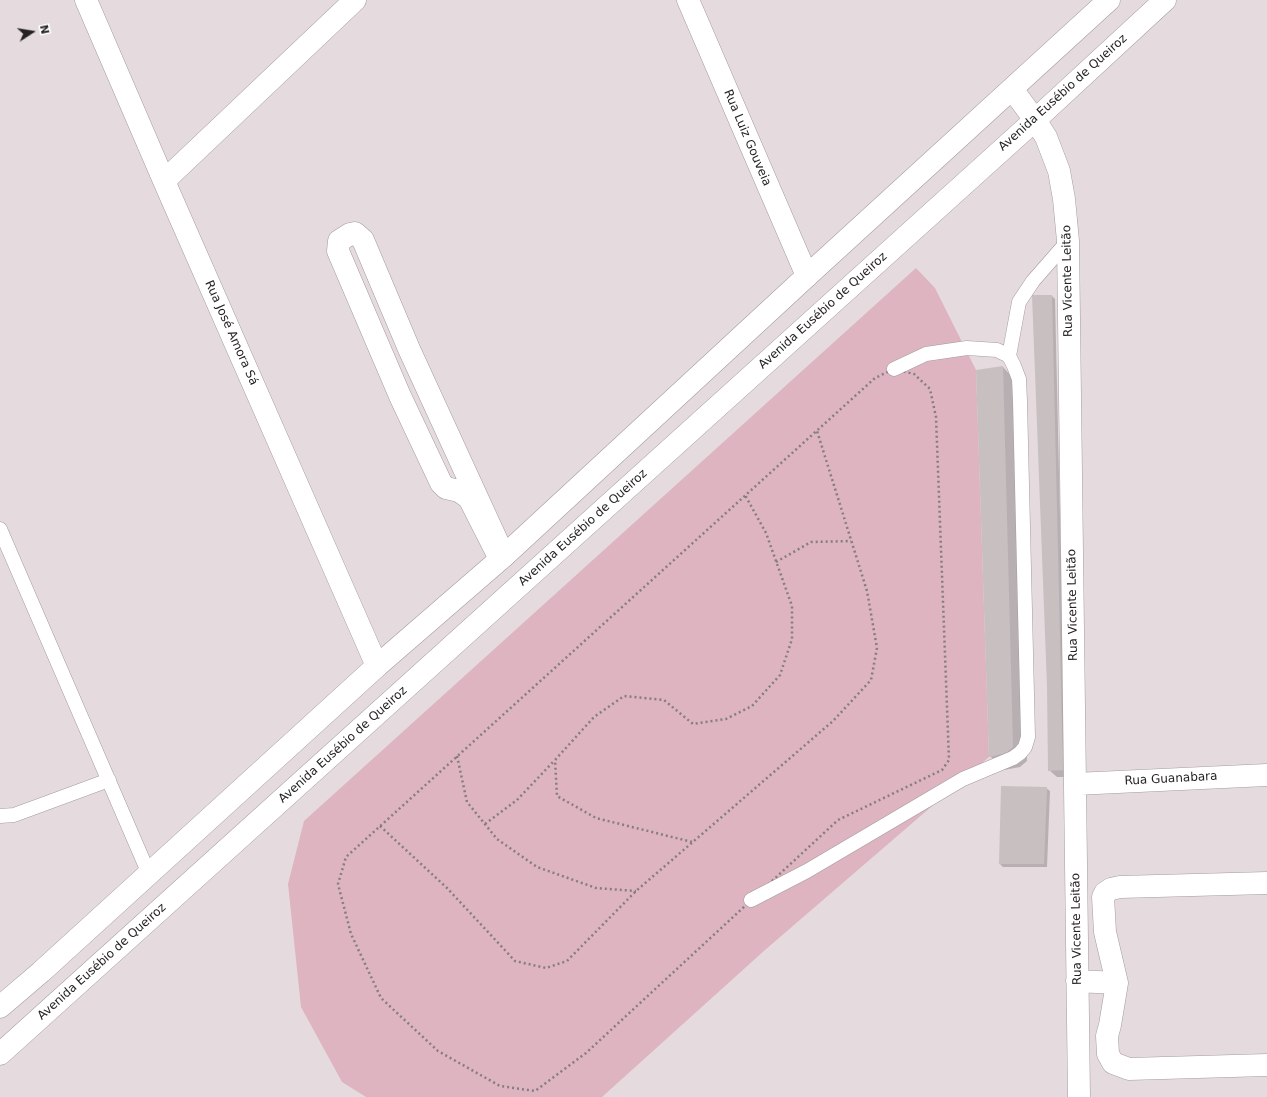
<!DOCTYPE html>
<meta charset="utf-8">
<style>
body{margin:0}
#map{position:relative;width:1267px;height:1097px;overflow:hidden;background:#e5dbde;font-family:"DejaVu Sans",sans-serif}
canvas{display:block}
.north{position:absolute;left:12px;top:12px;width:40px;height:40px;-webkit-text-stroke:3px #fff;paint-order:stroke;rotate:78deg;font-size:11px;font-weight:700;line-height:16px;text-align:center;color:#252223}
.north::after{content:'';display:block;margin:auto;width:14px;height:18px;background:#252223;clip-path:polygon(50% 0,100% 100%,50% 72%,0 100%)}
</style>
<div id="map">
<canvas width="1267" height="1097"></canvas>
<div class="north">N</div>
</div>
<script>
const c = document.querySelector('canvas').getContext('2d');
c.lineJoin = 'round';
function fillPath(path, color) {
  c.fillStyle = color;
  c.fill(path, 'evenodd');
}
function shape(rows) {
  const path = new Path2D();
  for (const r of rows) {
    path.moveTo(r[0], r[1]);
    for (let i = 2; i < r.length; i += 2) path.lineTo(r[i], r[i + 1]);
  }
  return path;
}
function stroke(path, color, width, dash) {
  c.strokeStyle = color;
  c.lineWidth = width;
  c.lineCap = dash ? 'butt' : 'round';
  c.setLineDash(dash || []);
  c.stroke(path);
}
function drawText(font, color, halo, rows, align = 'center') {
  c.font = font + ' "DejaVu Sans",sans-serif';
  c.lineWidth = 3;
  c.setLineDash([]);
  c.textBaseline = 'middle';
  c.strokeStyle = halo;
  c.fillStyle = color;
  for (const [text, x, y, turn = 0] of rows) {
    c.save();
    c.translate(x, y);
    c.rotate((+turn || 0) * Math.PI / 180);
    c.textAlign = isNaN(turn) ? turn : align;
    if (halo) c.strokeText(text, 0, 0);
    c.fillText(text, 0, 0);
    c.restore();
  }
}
fillPath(shape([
 [916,268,935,288,976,370,989,757,765,950,602,1097,366,1097,342,1082,301,1007,288,884,304,821]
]), '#ddb4bf');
fillPath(shape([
 [1033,296,1052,296,1055,299,1064,690,1069,777,1057,777,1049,770,1048,686],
 [1003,367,1017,382,1027,761,1020,767,1004,770,990,756],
 [1002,787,1046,788,1050,791,1047,867,1003,867,1000,864]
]), '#0003');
fillPath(shape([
 [1032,295,1052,295,1063,770,1048,771,1047,686],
 [1003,366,1013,747,1006,753,989,757,976,370],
 [1001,786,1047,787,1044,864,999,864]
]), '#c8bfc1');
const service = shape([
 [1009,356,1019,302,1033,281,1068,241],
 [0,529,149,874],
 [0,816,14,815,109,780],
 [751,900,807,871,963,779,1013,758,1020,753,1025,747,1028,737,1020,401,1019,379,1014,366,1009,356,997,350,967,348,926,354,894,369]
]);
const minor = shape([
 [86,0,164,181,377,666],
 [688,0,807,276],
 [1012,89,1035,120,1046,137,1059,171,1064,199,1068,241,1079,1097],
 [164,181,355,0],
 [500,559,469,498,459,491,446,488,441,483,400,396,338,251,339,241,350,234,355,233,363,240,409,349,504,556],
 [1075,784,1267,775],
 [1267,883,1120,887,1111,889,1105,893,1103,897,1105,932,1117,983,1110,1025,1107,1036,1108,1054,1113,1063,1129,1069,1267,1065],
 [1077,981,1117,983]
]);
const primary = shape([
 [0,1007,41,972,377,666,504,556,807,276,1109,0],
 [0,1054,1035,120,1165,0]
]);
stroke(service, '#a49b9d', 15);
stroke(minor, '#a49b9d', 23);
stroke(primary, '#a49b9d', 23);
stroke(shape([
 [894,369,914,374,930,389,936,417,949,760,942,770,838,820,586,1053,535,1091,500,1086,438,1051,381,998,351,934,338,884,346,857,875,378,894,369],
 [776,562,811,542,851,541],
 [457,756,467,802,497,839,537,867,596,888,636,891],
 [485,824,517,800,554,761],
 [380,826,447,888,515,961,546,968,567,961,636,891,833,721,871,680,877,648,867,591,817,431],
 [692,842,596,818,557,796,555,760,594,717,624,696,664,700,693,724,726,719,752,706,780,675,792,639,792,606,766,533,745,495]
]), '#857e80', 2.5, [2, 3]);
stroke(service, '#fff', 14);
stroke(minor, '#fff', 22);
stroke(primary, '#fff', 22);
drawText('12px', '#252223', '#fff', [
 ["Avenida Eusébio de Queiroz",1063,93,-42],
 ["Rua Luiz Gouveia",747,138,67],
 ["Rua Vicente Leitão",1068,281,-91],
 ["Avenida Eusébio de Queiroz",823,311,-42],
 ["Rua José Amora Sá",231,333,66],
 ["Avenida Eusébio de Queiroz",583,528,-42],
 ["Rua Vicente Leitão",1073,605,-91],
 ["Avenida Eusébio de Queiroz",343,745,-42],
 ["Rua Guanabara",1171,779,-3],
 ["Rua Vicente Leitão",1077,929,-91],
 ["Avenida Eusébio de Queiroz",102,962,-42]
]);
</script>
